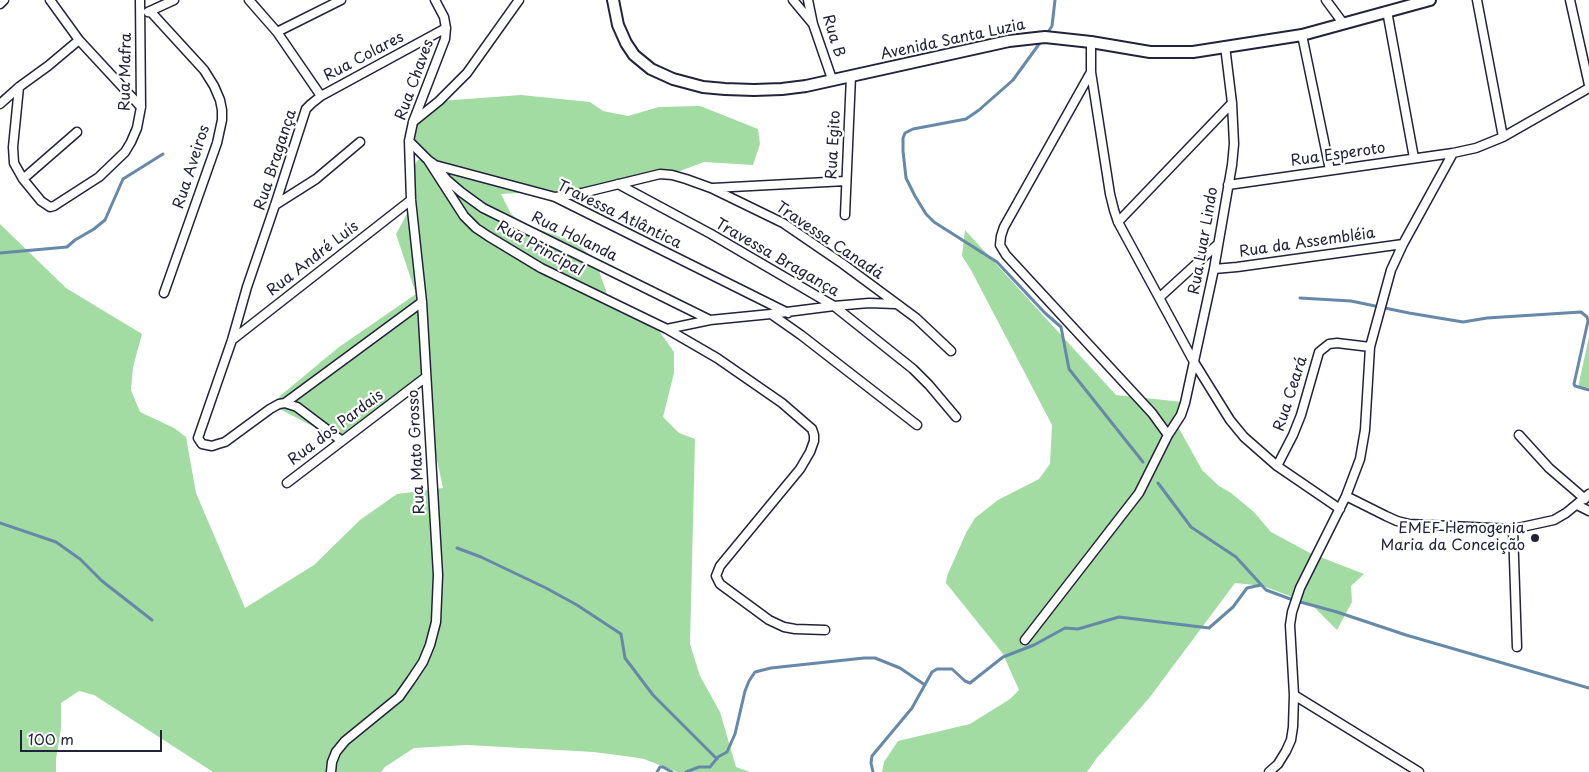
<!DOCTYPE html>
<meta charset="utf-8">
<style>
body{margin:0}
#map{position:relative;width:1589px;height:772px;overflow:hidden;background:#fff;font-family:"Playpen Sans",sans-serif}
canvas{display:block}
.scale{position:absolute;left:20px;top:730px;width:142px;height:22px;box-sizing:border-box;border:2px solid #22223b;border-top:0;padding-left:6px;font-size:15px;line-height:18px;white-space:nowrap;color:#22223b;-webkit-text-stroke:4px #fff;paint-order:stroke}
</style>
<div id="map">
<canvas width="1589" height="772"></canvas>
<div class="scale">100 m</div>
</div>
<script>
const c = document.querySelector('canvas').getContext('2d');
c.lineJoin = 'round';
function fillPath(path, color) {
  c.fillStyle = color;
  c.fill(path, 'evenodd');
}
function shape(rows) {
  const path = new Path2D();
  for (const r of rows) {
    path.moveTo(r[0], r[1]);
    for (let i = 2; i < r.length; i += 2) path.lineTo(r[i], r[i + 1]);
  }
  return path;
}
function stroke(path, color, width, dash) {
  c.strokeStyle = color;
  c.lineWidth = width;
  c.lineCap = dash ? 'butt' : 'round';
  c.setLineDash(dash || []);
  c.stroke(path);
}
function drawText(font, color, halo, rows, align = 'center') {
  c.font = font + ' "Playpen Sans",sans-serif';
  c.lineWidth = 4.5;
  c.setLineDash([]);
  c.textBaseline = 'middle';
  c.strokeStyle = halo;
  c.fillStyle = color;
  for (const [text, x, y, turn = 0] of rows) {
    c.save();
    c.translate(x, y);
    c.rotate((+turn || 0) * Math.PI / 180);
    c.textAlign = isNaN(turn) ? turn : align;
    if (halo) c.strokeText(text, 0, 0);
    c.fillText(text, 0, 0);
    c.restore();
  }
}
fillPath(shape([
 [521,95,590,102,603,111,628,116,659,107,700,106,758,129,760,144,753,165,704,162,659,179,626,182,608,188,501,194,511,214,525,225,573,241,595,259,607,294,652,321,674,352,674,373,663,417,679,433,695,439,690,644,700,676,720,712,736,767,750,772,677,772,644,759,632,757,594,752,467,745,414,748,385,767,381,772,213,772,94,695,79,691,61,703,61,728,56,759,56,772,0,772,0,224,66,288,142,334,133,367,131,390,140,412,174,428,186,437,196,493,245,608,314,565,360,520,397,494,443,488,419,377,341,447,318,429,274,406,280,396,339,347,416,294,396,234,408,212,406,192,409,176,417,161,422,158,413,143,417,124,426,111,440,101],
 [965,230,1116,395,1183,402,1176,423,1202,470,1219,486,1231,493,1254,512,1271,532,1310,553,1364,574,1351,586,1352,602,1337,630,1311,604,1263,586,1235,583,1150,697,1096,759,1087,772,882,772,884,762,898,741,970,724,1010,699,1019,690,1003,654,946,583,947,576,966,533,975,518,998,500,1039,479,1050,464,1052,425,971,270,962,256],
 [1589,337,1589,390,1578,387]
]), '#a2dca2');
stroke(shape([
 [1046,35,1052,26,1055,0],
 [1042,40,1013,80,979,110,966,119,913,129,905,133,903,138,903,151,906,178,915,196,926,214,934,222,997,262,1045,313,1061,327,1069,369,1143,462],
 [0,253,67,247,75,240,94,229,105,220,123,179,163,154],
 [1300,298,1351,301,1409,313,1463,322,1487,318,1581,312,1587,317,1588,321,1574,384,1575,386,1589,390],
 [1158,483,1191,527,1236,557,1266,590,1293,600,1337,612,1406,635,1589,688],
 [0,523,56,542,80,559,102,581,152,620],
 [457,548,481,557,546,588,577,605,621,634,625,658,653,695,717,759],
 [657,772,660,767,663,767,672,772],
 [686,772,699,767,710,767,718,757,727,752,735,734,745,691,749,681,755,672,771,668,864,658,875,658,900,668,925,685],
 [873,772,871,763,872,756,912,708,932,672,937,669,952,669,965,681,970,683,1003,657,1034,645,1065,628,1078,629,1119,617,1209,628,1233,607,1247,588,1261,585]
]), '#6689a9', 3);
const minor = shape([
 [50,0,79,40,141,107],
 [249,0,277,32,321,96],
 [793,0,813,24],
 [808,0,813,24,832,79],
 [1326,0,1343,23],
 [1477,0,1503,137],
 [1570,0,1589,85],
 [0,4,4,0],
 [150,11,204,70,214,86,220,100,222,110,222,120,217,143,164,293],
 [1387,11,1414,158],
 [148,12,174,0],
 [277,32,341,0],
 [1302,35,1330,170],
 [1091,42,1091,72,1110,194,1114,210,1118,222,1194,362,1230,420,1244,437,1277,466,1340,509],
 [1091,72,1004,227,1001,236,1000,245,1006,255,1152,413,1168,435],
 [19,87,13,147,14,163,23,179,41,201,50,207,54,206,99,177,125,152,131,142,137,128,141,107,140,0],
 [0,104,19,87,48,66,79,40],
 [413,122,439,101,467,73,519,0],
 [409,141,428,160,435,165,555,197,788,313],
 [428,160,464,216,476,228,488,236,541,268,667,329,717,358,782,403,812,429,814,435,814,441,810,452,800,469,720,566,716,576,720,584,769,620,784,627,795,629,825,630],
 [438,169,447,180,461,192,483,208,710,320],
 [23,179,77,132],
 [618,184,711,234,834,306,913,369,929,385,956,417],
 [1228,185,1453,153,1476,148,1503,137,1589,88],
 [713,188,846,181],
 [555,197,582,193,660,174,672,175,686,179,711,188,783,223,843,264,916,318,951,351],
 [275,205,316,179,360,142],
 [845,215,851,76],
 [1118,222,1232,103],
 [1214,269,1237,267,1403,244],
 [1160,297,1218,244],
 [771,314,801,335,917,425],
 [667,329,710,320,771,314,834,306,869,303,895,304],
 [232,340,411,200],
 [285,403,422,302],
 [1519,435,1549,468,1585,499],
 [342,441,297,407,285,403,279,404,270,409,225,442,218,444,212,446,202,444,198,438,232,340,247,287,275,205,306,109,311,104,321,96,446,28],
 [1277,466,1293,435,1301,415,1319,352,1329,344,1337,343,1370,347],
 [287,483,426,377],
 [1346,496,1386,516,1397,521,1409,524,1513,529,1554,520,1566,513,1589,494],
 [1577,505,1589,511],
 [1513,529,1517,647],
 [1025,640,1139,493,1168,435,1181,415,1185,403,1214,269,1232,165,1234,144,1232,103,1225,46],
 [1294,695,1419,772],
 [331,772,332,762,336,752,345,741,399,697,411,680,423,662,430,645,436,622,438,575,422,302,411,200,409,141,413,122,445,39,446,28,444,17,435,0],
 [1269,772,1278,764,1286,751,1291,740,1293,727,1294,695,1290,625,1292,612,1300,588,1346,496,1360,459,1365,430,1370,347,1391,270,1403,244,1453,153]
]);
const tertiary = shape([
 [613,0,618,25,626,43,634,55,651,69,673,79,703,87,725,89,754,90,782,89,806,86,1009,41,1045,37,1091,42,1150,52,1193,52,1302,35,1430,0]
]);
stroke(minor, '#22223b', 11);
stroke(tertiary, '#22223b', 14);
stroke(minor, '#fff', 8);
stroke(tertiary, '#fff', 10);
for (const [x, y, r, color] of [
 [1535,538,5,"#22223b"]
]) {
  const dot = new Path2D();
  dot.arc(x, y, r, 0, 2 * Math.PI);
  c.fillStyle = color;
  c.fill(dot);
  stroke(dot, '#fff', 2);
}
drawText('15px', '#22223b', '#fff', [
 ["Rua B",833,36,73],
 ["Avenida Santa Luzia",953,40,-12],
 ["Rua Colares",364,57,-28],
 ["Rua Mafra",126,72,-89],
 ["Rua Chaves",415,80,-70],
 ["Rua Egito",834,145,-87],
 ["Rua Esperoto",1338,155,-8],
 ["Rua Bragança",276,160,-72],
 ["Rua Aveiros",192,167,-72],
 ["Travessa Atlântica",619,215,26],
 ["Rua Holanda",574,237,26],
 ["Travessa Canadá",829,241,34],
 ["Rua Luar Lindo",1204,241,-80],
 ["Rua da Assembléia",1307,243,-8],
 ["Rua Principal",540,249,29],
 ["Travessa Bragança",777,258,30],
 ["Rua André Luís",313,259,-38],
 ["Rua Ceará",1291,394,-72],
 ["Rua dos Pardais",336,428,-37],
 ["Rua Mato Grosso",417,452,-93]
]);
drawText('15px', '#22223b', '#fff', [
 ["EMEF Hemogenia",1525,529],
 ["Maria da Conceição",1525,546]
], 'right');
</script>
